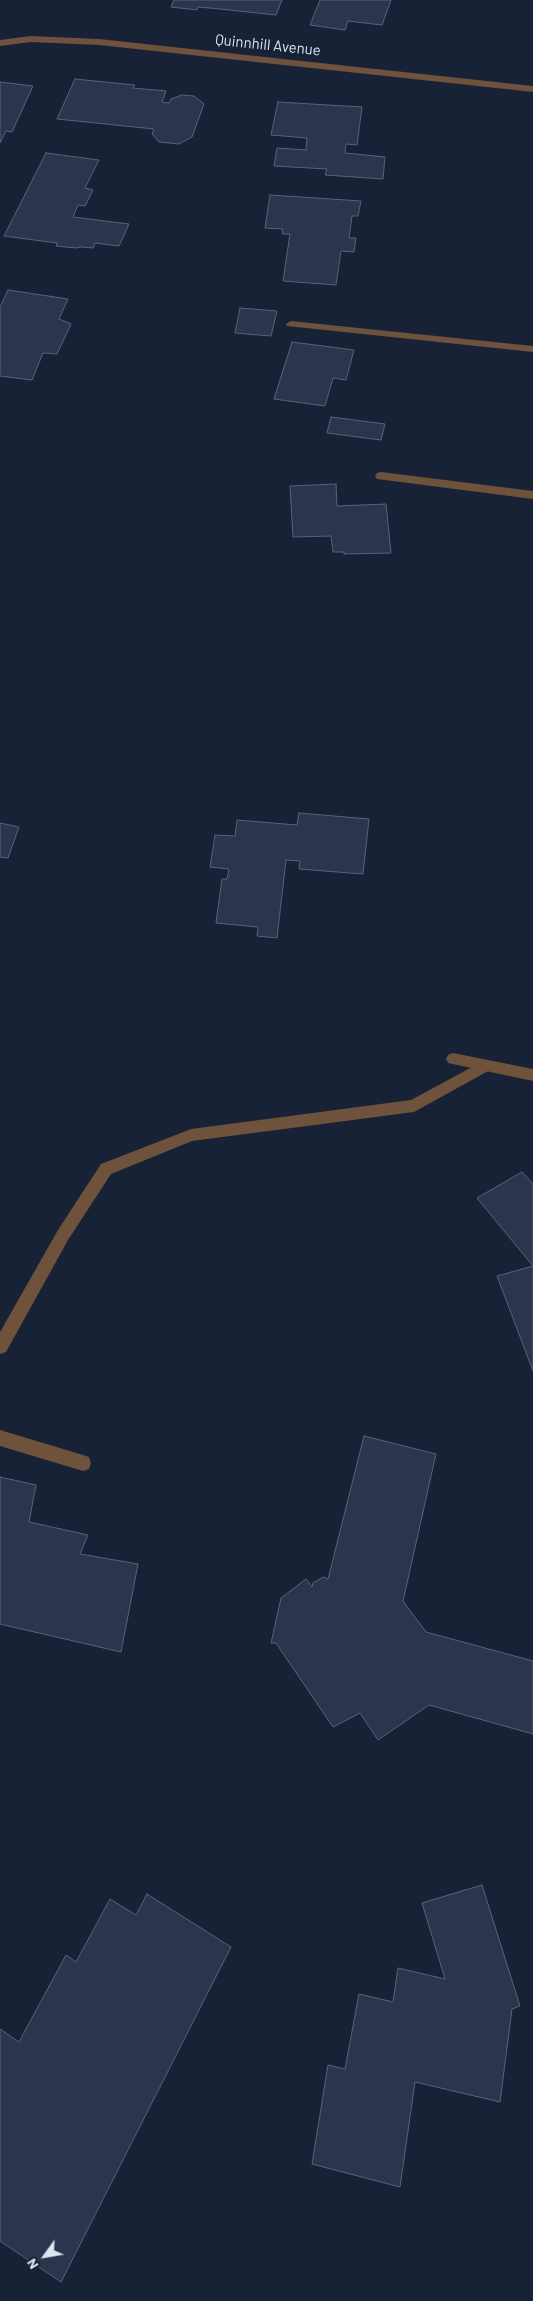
<!DOCTYPE html>
<style>
body{margin:0}
#map{position:relative;width:533px;height:2301px;overflow:hidden;background:#172236;font-family:Barlow,sans-serif}
canvas{display:block}
.north{position:absolute;left:20px;top:2231px;width:50px;height:50px;-webkit-text-stroke:4px #172236;paint-order:stroke;rotate:238deg;font-size:14px;font-weight:700;line-height:20px;text-align:center;color:#dce4f2}
.north::after{content:'';display:block;margin:auto;width:18px;height:22px;background:#dce4f2;clip-path:polygon(50% 0,100% 100%,50% 72%,0 100%)}
</style>
<div id="map">
<canvas width="533" height="2301"></canvas>
<div class="north">N</div>
</div>
<script>
const c = document.querySelector('canvas').getContext('2d');
c.lineJoin = 'round';
function fillPath(path, color) {
  c.fillStyle = color;
  c.fill(path, 'evenodd');
}
function shape(rows) {
  const path = new Path2D();
  for (const r of rows) {
    path.moveTo(r[0], r[1]);
    for (let i = 2; i < r.length; i += 2) path.lineTo(r[i], r[i + 1]);
  }
  return path;
}
function stroke(path, color, width, dash) {
  c.strokeStyle = color;
  c.lineWidth = width;
  c.lineCap = dash ? 'butt' : 'round';
  c.setLineDash(dash || []);
  c.stroke(path);
}
function drawText(font, color, halo, rows, align = 'center') {
  c.font = font + ' Barlow,sans-serif';
  c.lineWidth = 4;
  c.setLineDash([]);
  c.textBaseline = 'middle';
  c.strokeStyle = halo;
  c.fillStyle = color;
  for (const [text, x, y, turn = 0] of rows) {
    c.save();
    c.translate(x, y);
    c.rotate((+turn || 0) * Math.PI / 180);
    c.textAlign = isNaN(turn) ? turn : align;
    if (halo) c.strokeText(text, 0, 0);
    c.fillText(text, 0, 0);
    c.restore();
  }
}
const building = shape([
 [174,0,282,0,276,15,220,9,198,7,197,10,171,7,174,0],
 [320,0,391,0,382,25,348,21,345,30,310,25,320,0],
 [75,79,135,85,133,88,166,91,162,102,169,103,171,99,182,95,194,96,204,104,192,137,179,144,159,142,152,134,154,129,57,119,75,79],
 [0,82,33,86,12,132,6,131,0,143,0,82],
 [278,102,362,107,357,145,346,144,345,153,385,157,383,179,325,175,327,169,274,166,277,148,306,150,307,138,271,135,278,102],
 [46,153,99,160,85,188,93,190,85,206,78,205,73,217,129,224,119,246,95,243,93,248,81,247,76,248,56,246,57,243,4,236,46,153],
 [270,195,361,201,358,216,352,216,349,238,356,238,354,252,341,251,336,285,283,281,290,234,282,234,283,229,265,228,270,195],
 [8,290,68,299,59,319,71,324,57,354,43,353,32,380,0,376,0,307,8,290],
 [240,308,277,311,271,336,235,333,240,308],
 [292,342,354,350,346,380,333,378,325,406,274,399,292,342],
 [331,417,385,424,381,440,327,433,331,417],
 [336,484,337,506,386,504,391,553,344,554,344,552,333,552,331,536,293,537,290,486,336,484],
 [299,813,369,819,363,874,299,869,300,861,286,860,277,938,257,936,258,927,216,923,222,879,227,879,229,869,210,867,215,835,235,836,237,820,297,825,299,813],
 [0,823,19,827,8,858,0,857,0,823],
 [522,1172,533,1184,533,1266,477,1198,522,1172],
 [533,1266,533,1371,497,1276,533,1266],
 [364,1436,436,1454,403,1601,426,1632,533,1661,533,1734,429,1705,378,1740,360,1713,333,1727,276,1643,271,1643,281,1598,306,1579,312,1587,313,1583,323,1577,328,1579,364,1436],
 [0,1477,36,1485,29,1522,88,1535,80,1554,138,1564,121,1652,0,1624,0,1477],
 [482,1885,520,2006,512,2009,500,2102,415,2082,400,2187,312,2164,328,2065,345,2069,359,1994,393,2002,398,1968,445,1979,422,1903,482,1885],
 [147,1894,231,1947,61,2282,0,2241,0,2029,19,2042,66,1955,76,1962,110,1899,136,1915,147,1894]
]);
fillPath(building, '#2b364c');
stroke(building, '#57637c', 1);
fillPath(shape([
 [291,321,533,346,533,352,287,326,286,324,291,321],
 [381,472,533,491,533,499,377,479,375,476,377,473,381,472],
 [485,1060,490,1062,492,1066,490,1070,414,1112,192,1141,111,1174,68,1240,6,1352,0,1354,0,1332,58,1230,101,1164,191,1129,411,1100,485,1060],
 [0,1430,83,1455,89,1457,91,1463,89,1469,83,1471,0,1446,0,1430]
]), '#6e523c');
fillPath(shape([
 [31,36,99,39,533,86,533,92,99,45,31,42,0,46,0,40,31,36],
 [453,1053,533,1069,533,1081,448,1063,446,1059,448,1055,453,1053]
]), '#6e523c');
drawText('15px', '#dce4f2', '#172236', [
 ["Quinnhill Avenue",268,45,6]
]);
</script>
